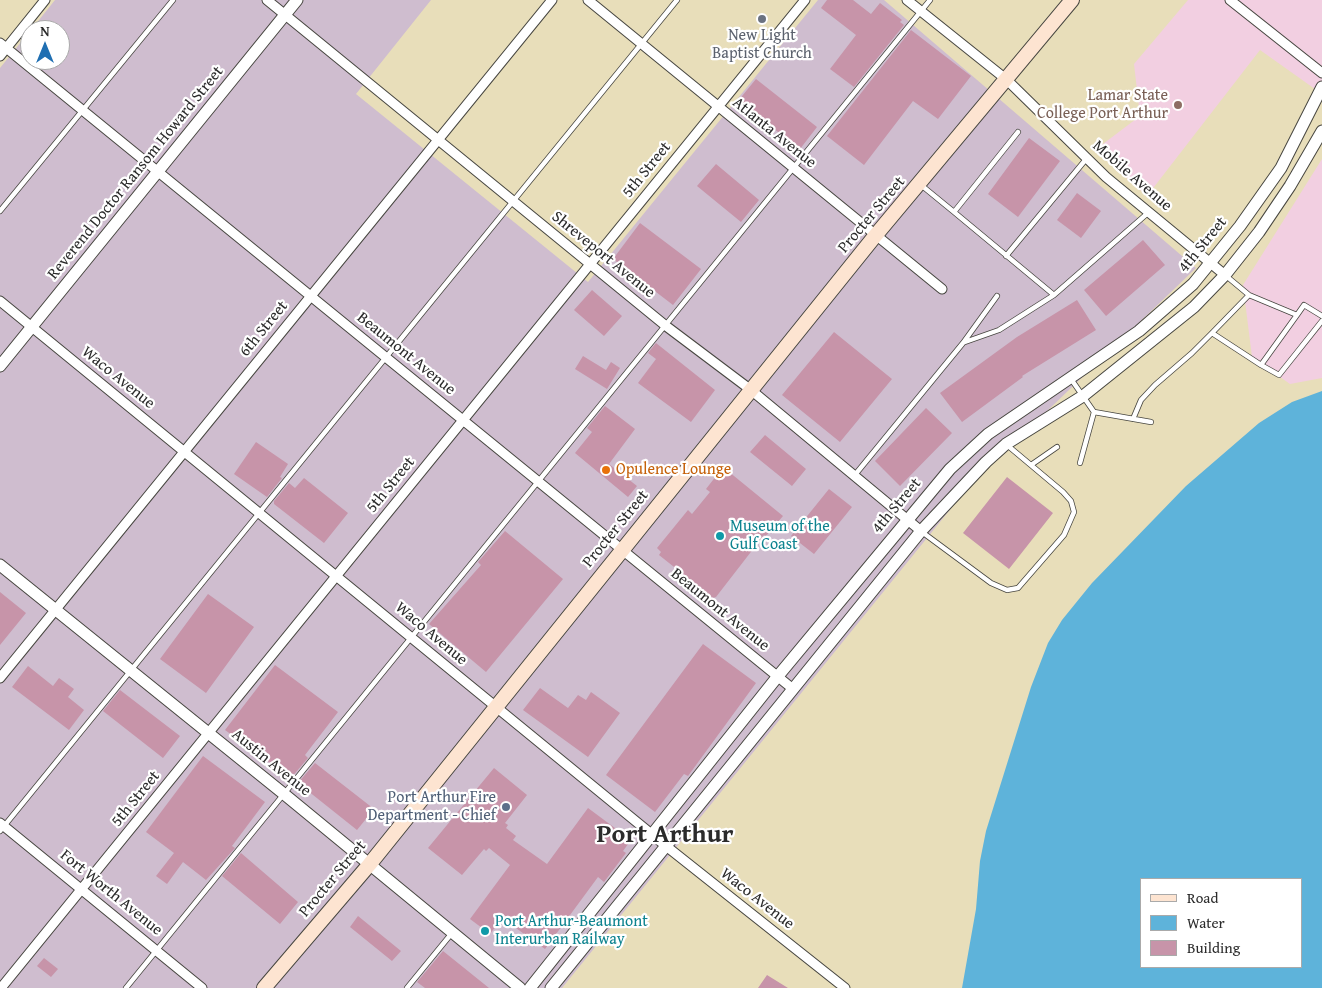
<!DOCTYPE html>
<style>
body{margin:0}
#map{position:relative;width:1322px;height:988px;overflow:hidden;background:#e8deba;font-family:"Gentium Book Plus",serif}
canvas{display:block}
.legend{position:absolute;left:1140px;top:878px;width:162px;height:90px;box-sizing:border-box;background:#fff;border:1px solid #aaa;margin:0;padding:6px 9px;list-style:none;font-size:15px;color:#2b2b2b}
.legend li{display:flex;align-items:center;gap:10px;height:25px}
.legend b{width:25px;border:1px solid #aaa}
.north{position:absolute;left:20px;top:20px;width:50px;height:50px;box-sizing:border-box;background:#fff;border:1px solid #aaa;border-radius:50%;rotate:0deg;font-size:14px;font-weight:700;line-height:20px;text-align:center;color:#2b2b2b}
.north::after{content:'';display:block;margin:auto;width:18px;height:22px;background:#1f6fb2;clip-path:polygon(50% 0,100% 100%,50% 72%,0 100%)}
</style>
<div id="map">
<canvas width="1322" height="988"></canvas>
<ul class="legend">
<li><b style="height:6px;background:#fde4d1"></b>Road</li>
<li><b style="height:14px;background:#5eb3da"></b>Water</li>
<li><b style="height:14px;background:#c794a9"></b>Building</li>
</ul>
<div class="north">N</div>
</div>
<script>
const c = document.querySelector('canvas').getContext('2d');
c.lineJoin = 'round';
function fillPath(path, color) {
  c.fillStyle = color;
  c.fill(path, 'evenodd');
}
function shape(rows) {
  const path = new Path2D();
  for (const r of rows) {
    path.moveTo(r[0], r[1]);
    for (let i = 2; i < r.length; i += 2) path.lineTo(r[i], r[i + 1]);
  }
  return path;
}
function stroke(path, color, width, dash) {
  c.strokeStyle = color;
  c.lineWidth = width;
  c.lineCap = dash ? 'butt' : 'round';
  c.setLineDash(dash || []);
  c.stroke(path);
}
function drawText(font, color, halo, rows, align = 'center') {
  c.font = font + ' "Gentium Book Plus",serif';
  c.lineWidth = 4.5;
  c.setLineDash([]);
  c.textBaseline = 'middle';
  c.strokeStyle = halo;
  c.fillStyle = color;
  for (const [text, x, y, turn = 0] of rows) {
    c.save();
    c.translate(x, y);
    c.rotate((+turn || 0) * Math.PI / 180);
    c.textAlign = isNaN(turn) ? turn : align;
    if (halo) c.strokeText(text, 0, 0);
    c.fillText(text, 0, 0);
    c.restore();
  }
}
fillPath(shape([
 [1188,0,1322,0,1322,94,1260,50,1147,196,1095,150,1140,116,1134,64],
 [1322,159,1322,378,1290,384,1252,357,1243,285]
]), '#f2cfe1');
fillPath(shape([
 [55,0,431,0,356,94,588,282,818,0,884,0,1196,268,970,485,562,988,0,988,0,68,30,31,30,60,60,60,60,30,31,30]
]), '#cfbdcf');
fillPath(shape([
 [1322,391,1322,988,962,988,976,909,980,861,986,831,1031,687,1048,643,1062,620,1092,583,1186,486,1259,423,1292,402],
 [1141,879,1301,879,1301,967,1141,967]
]), '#5eb3da');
fillPath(shape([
 [827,0,853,0,871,14,880,3,902,20,900,22,904,25,854,87,830,69,856,35,821,8],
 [911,30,971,76,938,119,913,101,864,165,827,136],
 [756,79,817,127,800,149,738,101],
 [1029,138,1060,161,1018,217,988,194],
 [716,164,759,200,741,222,697,186],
 [1077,193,1101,211,1081,238,1057,220],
 [640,223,701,269,673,305,613,259],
 [1143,240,1165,265,1106,316,1084,290],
 [592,290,622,316,604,336,574,310],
 [1077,300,1096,330,1022,376,1023,377,962,422,940,393,1017,337],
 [834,332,892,379,840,442,782,395],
 [656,343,715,390,691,422,638,383,656,359,648,353],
 [583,356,606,370,611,362,620,368,607,389,575,369],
 [605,406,635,429,609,464,637,486,628,497,575,453,592,432,587,428],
 [926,408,952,433,900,486,875,461],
 [765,435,806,469,792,486,750,452],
 [256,442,288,464,280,477,282,478,267,497,234,474],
 [723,467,783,516,766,536,764,535,716,597,713,598,659,555,661,552,657,548,688,510,692,514,710,492,706,489],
 [1007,477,1053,513,1009,569,963,533],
 [304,478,348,513,324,543,274,504,274,501,289,483,295,488],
 [829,489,852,507,814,554,791,536],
 [505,531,563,579,486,672,429,624,481,565,478,562],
 [0,592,26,613,0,645],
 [208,594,254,627,206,693,160,659],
 [703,644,756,683,688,776,684,774,655,812,606,775],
 [275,665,338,712,305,755,308,758,291,778,225,730],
 [28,666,53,686,59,678,74,689,68,697,84,710,69,730,12,687],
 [540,688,568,708,578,695,586,700,591,692,620,713,588,757,523,710],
 [120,690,180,736,163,758,103,711],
 [203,756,265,802,232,846,235,848,206,880,183,862,167,884,156,876,174,853,146,832],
 [315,763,374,809,357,830,298,783],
 [494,768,527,795,505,823,508,825,506,828,516,836,513,840,547,864,588,808,631,840,623,851,626,853,604,882,598,877,545,949,502,918,490,934,470,919,510,865,489,848,486,851,484,849,462,875,428,848],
 [241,853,298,902,280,924,222,876],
 [358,916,401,951,392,961,350,927],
 [443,951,489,988,425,988,417,982],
 [44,958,58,969,51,977,37,966],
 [767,975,788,988,758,988]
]), '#c794a9');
const service = shape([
 [921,185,954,212,1018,132],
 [0,211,173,0],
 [954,212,1054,295,1149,212],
 [1006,256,1087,158],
 [1225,275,1249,295],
 [1297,315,1304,305,1322,316],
 [965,342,999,330,1054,295],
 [1261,365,1279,375,1322,321],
 [1071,379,1094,412,1080,463],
 [1094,412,1151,422],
 [1133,419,1141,400,1155,385,1192,353,1212,333,1249,295,1297,315,1261,365,1212,333],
 [1031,465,1057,447],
 [854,476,963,343,997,296],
 [922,532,991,583,1007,590,1018,588,1064,535,1074,512,1071,501,1063,492,1007,445],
 [0,831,677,0],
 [126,988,930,0],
 [407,988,452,933]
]);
const minor = shape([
 [267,0,666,326,751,390,921,531],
 [588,0,942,289],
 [907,0,1007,80,1106,177,1225,275],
 [1230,0,1322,73],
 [0,43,793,689],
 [0,56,45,0],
 [0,301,666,846,845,988],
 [0,678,552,0],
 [0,823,202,988],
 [1,988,805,0]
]);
const tertiary = shape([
 [0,366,297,0],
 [0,565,284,794,520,988],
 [530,988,778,676,950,469,988,434,1139,331,1193,284,1240,226,1281,168,1322,87],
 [551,988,921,531,986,462,1006,444,1083,396,1194,307,1225,275,1259,232,1290,186,1322,131]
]);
const secondary = shape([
 [264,988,369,865,875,236,1072,0]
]);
stroke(service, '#474640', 6);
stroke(minor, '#474640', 11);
stroke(tertiary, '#474640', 13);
stroke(secondary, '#474640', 16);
stroke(service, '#fff', 4.5);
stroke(minor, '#fff', 9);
stroke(tertiary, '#fff', 11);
stroke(secondary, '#fde4d1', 14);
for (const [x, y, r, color] of [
 [762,19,5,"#6b7280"],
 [1178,105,5,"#8d6e63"],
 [606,470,5,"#e8710a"],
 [720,536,5,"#0f9aa8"],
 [506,807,5,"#5c6f8a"],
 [485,931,5,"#0f9aa8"]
]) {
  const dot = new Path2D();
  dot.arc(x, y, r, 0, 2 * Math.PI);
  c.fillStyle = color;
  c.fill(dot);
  stroke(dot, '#fff', 2);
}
drawText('16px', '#5b616d', '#fff', [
 ["New Light",762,36],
 ["Baptist Church",762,54]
]);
drawText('16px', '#785e54', '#fff', [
 ["Lamar State",1168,96],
 ["College Port Arthur",1168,114]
], 'right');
drawText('16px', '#2b2b2b', '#fff', [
 ["Atlanta Avenue",774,133,39],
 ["5th Street",647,170,-51],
 ["Reverend Doctor Ransom Howard Street",136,173,-51],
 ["Mobile Avenue",1132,176,41],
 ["Procter Street",872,215,-50],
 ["4th Street",1203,245,-51],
 ["Shreveport Avenue",603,255,39],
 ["6th Street",264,329,-51],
 ["Beaumont Avenue",406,354,39],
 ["Waco Avenue",118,378,39],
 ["5th Street",391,485,-51],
 ["4th Street",897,506,-50],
 ["Procter Street",616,529,-51],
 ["Beaumont Avenue",720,610,39],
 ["Waco Avenue",431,634,40],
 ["Austin Avenue",271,763,39],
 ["5th Street",136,799,-51],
 ["Procter Street",333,879,-50],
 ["Fort Worth Avenue",111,893,39],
 ["Waco Avenue",757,899,38]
]);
drawText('16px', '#c56008', '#fff', [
 ["Opulence Lounge",616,470]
], 'left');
drawText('16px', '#0d838f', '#fff', [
 ["Museum of the",730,527],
 ["Gulf Coast",730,545],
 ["Port Arthur-Beaumont",495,922],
 ["Interurban Railway",495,940]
], 'left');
drawText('16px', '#4e5e75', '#fff', [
 ["Port Arthur Fire",496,798],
 ["Department - Chief",496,816]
], 'right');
drawText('bold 26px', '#2b2b2b', '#fff', [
 ["Port Arthur",665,835]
]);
</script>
